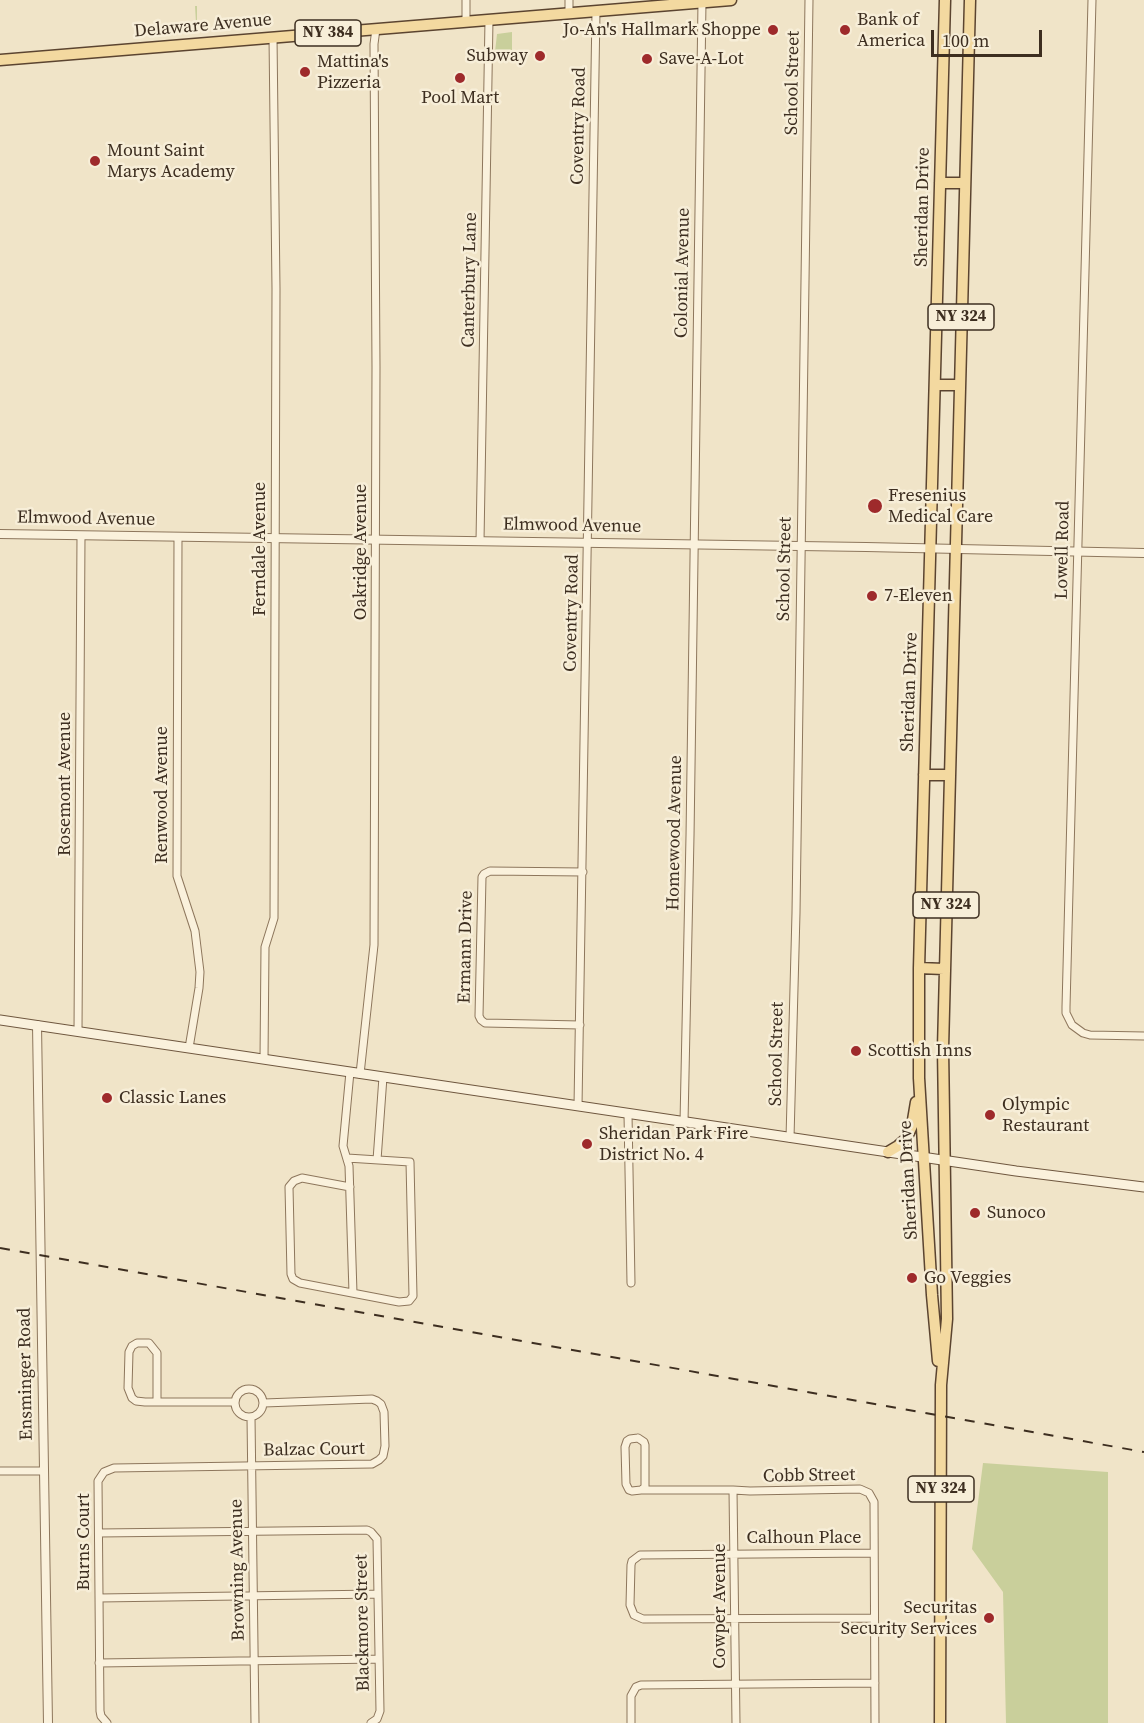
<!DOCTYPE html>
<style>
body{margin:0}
#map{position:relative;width:1144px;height:1723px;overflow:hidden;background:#f0e4c8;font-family:"Source Serif 4",serif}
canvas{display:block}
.scale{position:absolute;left:931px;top:30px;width:111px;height:27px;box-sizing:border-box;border:3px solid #3d2e20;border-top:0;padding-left:8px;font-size:18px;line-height:21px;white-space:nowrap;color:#3d2e20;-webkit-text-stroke:4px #f7eed8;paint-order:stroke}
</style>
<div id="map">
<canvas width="1144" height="1723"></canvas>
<div class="scale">100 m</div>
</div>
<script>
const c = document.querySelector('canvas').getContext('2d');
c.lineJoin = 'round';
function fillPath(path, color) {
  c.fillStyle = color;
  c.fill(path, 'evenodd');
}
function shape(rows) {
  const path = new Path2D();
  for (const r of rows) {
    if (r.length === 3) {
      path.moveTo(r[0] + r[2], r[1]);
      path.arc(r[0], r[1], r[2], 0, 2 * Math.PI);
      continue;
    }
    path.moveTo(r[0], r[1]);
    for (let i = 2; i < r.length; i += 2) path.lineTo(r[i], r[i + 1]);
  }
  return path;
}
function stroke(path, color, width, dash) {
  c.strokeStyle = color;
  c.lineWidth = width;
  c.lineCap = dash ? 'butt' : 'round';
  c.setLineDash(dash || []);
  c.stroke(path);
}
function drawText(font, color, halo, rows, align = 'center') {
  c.font = font + ' "Source Serif 4",serif';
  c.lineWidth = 5;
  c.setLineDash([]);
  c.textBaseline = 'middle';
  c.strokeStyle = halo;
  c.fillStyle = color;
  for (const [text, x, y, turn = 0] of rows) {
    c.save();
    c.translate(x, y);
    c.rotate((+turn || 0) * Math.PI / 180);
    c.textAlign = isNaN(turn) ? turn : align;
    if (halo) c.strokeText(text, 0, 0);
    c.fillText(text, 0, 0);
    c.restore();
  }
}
fillPath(shape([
 [195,6,197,6,197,30,166,32,166,26,196,23],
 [512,32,512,52,495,52,497,34],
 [983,1463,1108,1472,1108,1723,1006,1723,1003,1592,972,1549]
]), '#c9cf9b');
const minor = shape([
 [1092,0,1066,1007,1066,1013,1072,1025,1083,1033,1090,1035,1144,1036],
 [569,13,569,0],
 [466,22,466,0],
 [178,537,177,876,195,931,200,972,199,988,189,1048],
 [480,541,489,20],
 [580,1025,485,1023,481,1020,479,1016,482,877,484,874,490,871,583,872],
 [78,1031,81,536],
 [264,1059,265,947,274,918,276,289,273,37],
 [350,1072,343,1146,349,1166,353,1293],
 [360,1074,374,945,376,367,374,44,376,29],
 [578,1106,596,11],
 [628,1114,631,1283],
 [684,1122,690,836,702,2],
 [790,1138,796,913,809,0],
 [347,1158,410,1162,413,1296,409,1301,399,1302,300,1283,293,1279,291,1274,289,1187,294,1181,302,1178,350,1187],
 [377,1160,383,1077],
 [249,1403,14],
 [157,1402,157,1353,149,1343,137,1343,132,1346,129,1352,128,1388,132,1398,136,1401,145,1402,234,1402],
 [251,1417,255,1723],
 [638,1438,644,1442,645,1445,645,1487,641,1490,632,1491,629,1490,626,1484,625,1447,627,1441,630,1439,638,1438],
 [0,1471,44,1471],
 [641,1490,733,1490,750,1491,860,1489,869,1493,874,1502,875,1723],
 [733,1490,736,1723],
 [99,1533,367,1530,371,1532,377,1539,380,1711,377,1719,371,1723],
 [874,1553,640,1555,632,1561,631,1565,630,1605,634,1615,643,1619,874,1618],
 [99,1598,378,1594],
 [99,1663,379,1659],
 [107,1723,101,1716,100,1711,98,1481,104,1472,114,1468,372,1464,379,1460,383,1456,385,1446,384,1412,381,1404,377,1401,372,1399,264,1403],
 [631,1723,631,1696,636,1687,641,1685,875,1683]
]);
const tertiary = shape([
 [0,534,866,547,1144,553],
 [37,1025,48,1723]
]);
const secondary = shape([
 [0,1020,1016,1171,1144,1187]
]);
const primary = shape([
 [0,60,731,0],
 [940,183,965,183],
 [935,385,960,385],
 [924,775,949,775],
 [919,968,944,969],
 [888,1152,898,1146,906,1139,912,1126,916,1102],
 [938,1361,932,1295,919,1078,919,968,945,0],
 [940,1723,941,1385,947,1319,943,1048,970,0]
]);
stroke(minor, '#8d765c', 9);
stroke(tertiary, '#8d765c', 10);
stroke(secondary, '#6f573f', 11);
stroke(primary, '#5b4430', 13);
stroke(minor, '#faf1dc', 7);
stroke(tertiary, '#faf1dc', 8);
stroke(secondary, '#faf1dc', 9);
stroke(primary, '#f3d9a0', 10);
stroke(shape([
 [0,1248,1144,1452]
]), '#3d2e20', 2, [10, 10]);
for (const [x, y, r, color] of [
 [773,30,6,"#9e2a2b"],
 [845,30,6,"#9e2a2b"],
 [540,56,6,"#9e2a2b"],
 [647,59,6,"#9e2a2b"],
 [305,72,6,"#9e2a2b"],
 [460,78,6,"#9e2a2b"],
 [95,161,6,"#9e2a2b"],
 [875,506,8,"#9e2a2b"],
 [872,596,6,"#9e2a2b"],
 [856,1051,6,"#9e2a2b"],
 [107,1098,6,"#9e2a2b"],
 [990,1115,6,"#9e2a2b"],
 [587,1144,6,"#9e2a2b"],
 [975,1213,6,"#9e2a2b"],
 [912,1278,6,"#9e2a2b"],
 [989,1618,6,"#9e2a2b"]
]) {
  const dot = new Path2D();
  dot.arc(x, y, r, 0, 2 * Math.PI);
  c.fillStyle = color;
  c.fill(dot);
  stroke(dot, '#f7eed8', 2);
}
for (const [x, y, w] of [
 [328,33,66],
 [961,317,66],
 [946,905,66],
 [941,1489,66]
]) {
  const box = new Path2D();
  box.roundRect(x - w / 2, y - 13, w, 26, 4.5);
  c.fillStyle = '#f7eed8';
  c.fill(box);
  stroke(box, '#3d2e20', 1.5);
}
drawText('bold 16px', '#3d2e20', null, [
 ["NY 384",328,33],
 ["NY 324",961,317],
 ["NY 324",946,905],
 ["NY 324",941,1489]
]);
drawText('18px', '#3d2e20', '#f7eed8', [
 ["Bank of",857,20],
 ["America",857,41],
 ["Jo-An's Hallmark Shoppe",761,30,"right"],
 ["Subway",528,56,"right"],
 ["Save-A-Lot",659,59],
 ["Mattina's",317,62],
 ["Pizzeria",317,83],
 ["Pool Mart",460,98,"center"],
 ["Mount Saint",107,151],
 ["Marys Academy",107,172],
 ["Fresenius",888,496],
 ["Medical Care",888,517],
 ["7-Eleven",884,596],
 ["Scottish Inns",868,1051],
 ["Classic Lanes",119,1098],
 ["Olympic",1002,1105],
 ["Restaurant",1002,1126],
 ["Sheridan Park Fire",599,1134],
 ["District No. 4",599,1155],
 ["Sunoco",987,1213],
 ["Go Veggies",924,1278],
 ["Securitas",977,1608,"right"],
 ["Security Services",977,1629,"right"]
], 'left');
drawText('18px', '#3d2e20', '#f7eed8', [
 ["Delaware Avenue",203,26,-5],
 ["School Street",793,83,-89],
 ["Coventry Road",579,126,-89],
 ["Sheridan Drive",923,207,-89],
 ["Colonial Avenue",683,273,-89],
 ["Canterbury Lane",470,280,-89],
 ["Elmwood Avenue",86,519,1],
 ["Elmwood Avenue",572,526,1],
 ["Ferndale Avenue",260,549,-90],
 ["Lowell Road",1063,550,-89],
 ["Oakridge Avenue",361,552,-90],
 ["School Street",785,569,-89],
 ["Coventry Road",572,613,-89],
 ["Sheridan Drive",910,692,-88],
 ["Rosemont Avenue",65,784,-90],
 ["Renwood Avenue",162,795,-90],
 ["Homewood Avenue",675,833,-89],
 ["Ermann Drive",466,947,-89],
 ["School Street",777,1054,-89],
 ["Sheridan Drive",909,1180,-93],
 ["Ensminger Road",26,1374,-91],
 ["Balzac Court",314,1450,-1],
 ["Cobb Street",809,1476,-1],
 ["Calhoun Place",804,1538],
 ["Burns Court",84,1542,-90],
 ["Browning Avenue",238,1570,-91],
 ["Cowper Avenue",720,1606,-90],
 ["Blackmore Street",363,1623,-91]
]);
</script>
